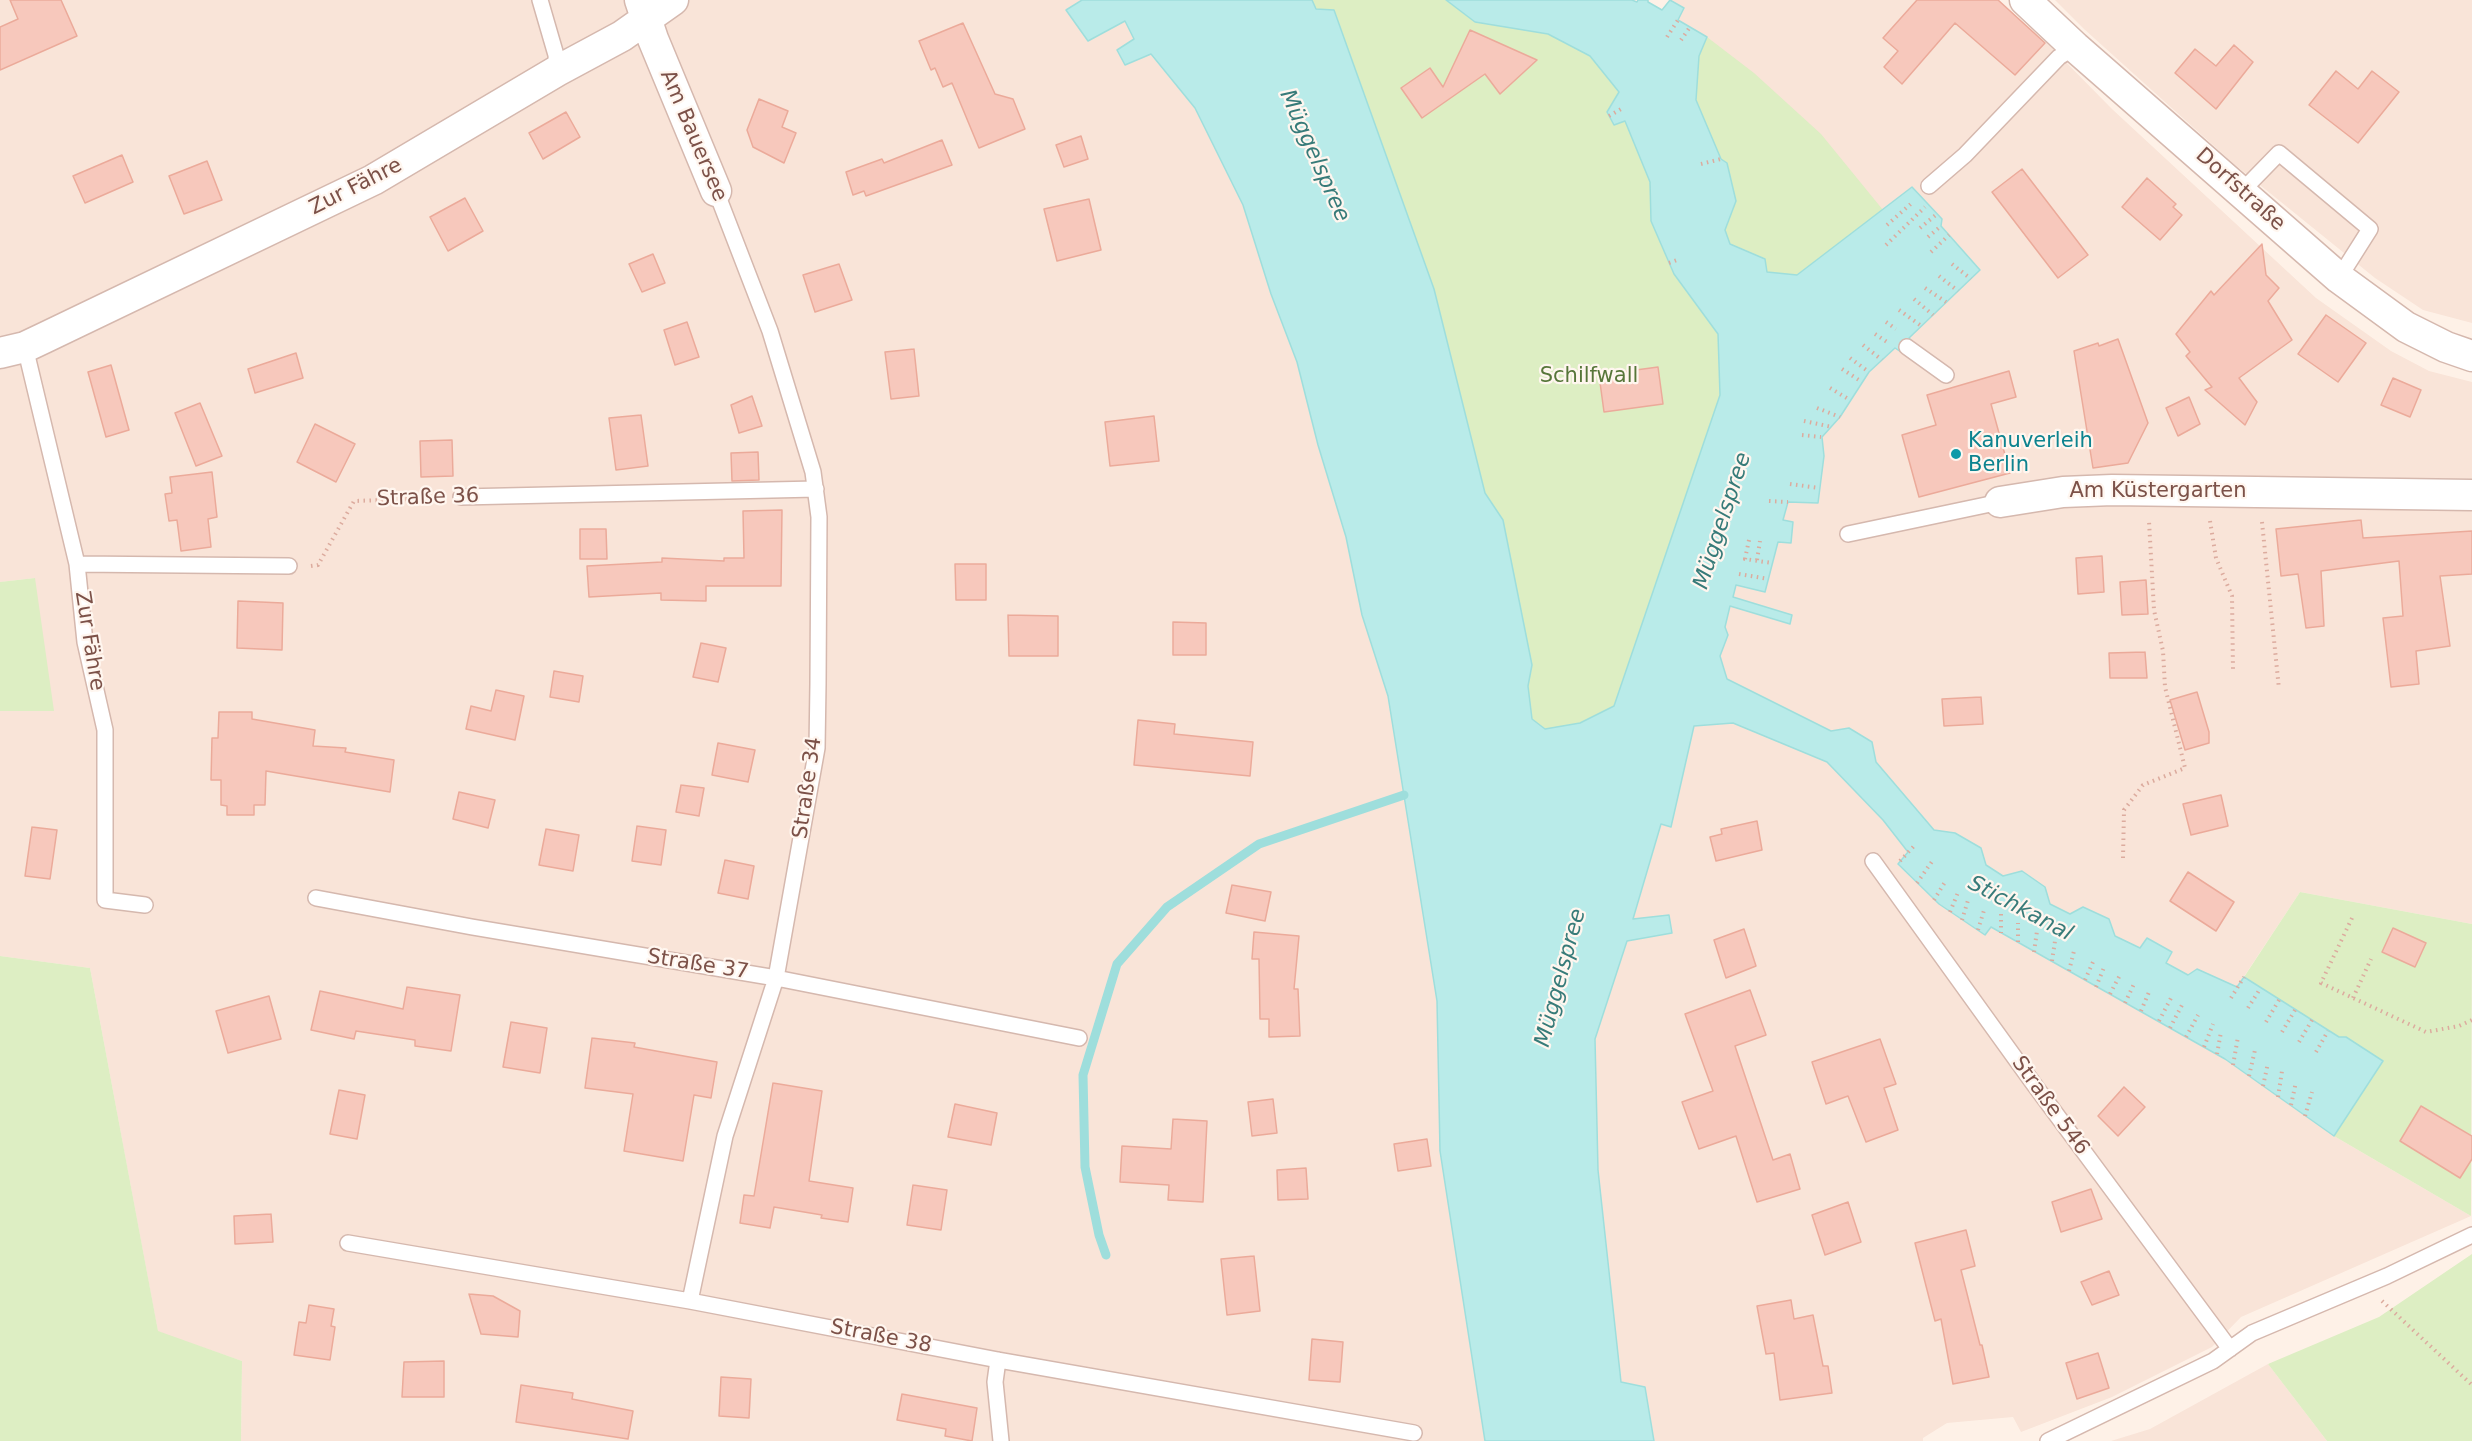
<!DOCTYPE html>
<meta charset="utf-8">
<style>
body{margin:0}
canvas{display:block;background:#fef1e7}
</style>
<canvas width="2472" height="1441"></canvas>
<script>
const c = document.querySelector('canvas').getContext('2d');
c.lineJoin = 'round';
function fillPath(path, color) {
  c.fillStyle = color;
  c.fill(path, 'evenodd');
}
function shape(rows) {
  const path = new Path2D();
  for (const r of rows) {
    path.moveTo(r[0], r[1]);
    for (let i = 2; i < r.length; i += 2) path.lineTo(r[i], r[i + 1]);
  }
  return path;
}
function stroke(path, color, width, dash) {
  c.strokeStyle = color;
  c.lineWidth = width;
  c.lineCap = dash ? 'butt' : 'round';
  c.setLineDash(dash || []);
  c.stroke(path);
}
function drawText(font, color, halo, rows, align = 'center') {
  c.font = font + ' "DejaVu Sans",sans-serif';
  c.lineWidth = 4.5;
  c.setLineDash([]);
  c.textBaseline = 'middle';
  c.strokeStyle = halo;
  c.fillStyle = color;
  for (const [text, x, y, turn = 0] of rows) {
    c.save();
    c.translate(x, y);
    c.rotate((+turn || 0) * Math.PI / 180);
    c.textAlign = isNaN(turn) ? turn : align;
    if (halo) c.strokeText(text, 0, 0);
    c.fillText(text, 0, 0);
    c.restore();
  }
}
fillPath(shape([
 [0,0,1082,0,1066,10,1088,40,1125,21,1134,39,1125,65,1150,54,1195,108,1243,205,1271,294,1297,362,1318,445,1346,537,1362,615,1388,696,1437,1001,1440,1151,1485,1441,241,1441,242,1361,158,1332,90,968,0,956,0,711,35,578,0,582],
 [1670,0,1998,0,2046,42,2112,109,2316,298,2391,351,2429,371,2472,382,2472,924,2300,892,2237,987,2197,969,2188,975,2166,963,2172,953,2146,939,2140,948,2115,936,2109,919,2070,914,2050,904,2045,887,2004,877,1986,865,1955,833,1934,830,1876,762,1872,742,1849,728,1831,731,1727,679,1720,656,1728,635,1725,628,1730,606,1789,624,1792,615,1733,597,1736,585,1765,592,1778,542,1791,543,1793,522,1783,521,1788,502,1818,503,1824,456,1821,437,1840,417,1869,372,1895,348,1913,341,1908,338,1980,270,1941,226,1941,219,1912,188,1797,275,1678,20,1683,8],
 [2055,0,2472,0,2472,323,2423,310,2375,278,2234,164,2084,29],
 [1733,723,1827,762,1883,820,1908,852,1898,865,1934,900,1950,912,1985,935,1990,927,2217,1054,2334,1136,2471,1216,2241,1317,2212,1347,2112,1397,2021,1432,2013,1417,1947,1423,1923,1438,1923,1441,1654,1441,1645,1388,1621,1382,1598,1170,1595,1039,1627,941,1661,823,1671,827,1694,726],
 [2268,1364,2327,1441,2111,1441,2150,1429]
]), '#f9e4d8');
fillPath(shape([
 [1312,0,1446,0,1475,22,1548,34,1590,56,1619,92,1607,112,1614,125,1625,120,1650,182,1651,221,1674,274,1718,334,1720,395,1614,706,1580,723,1545,729,1532,719,1528,686,1532,665,1503,521,1485,493,1434,289,1334,10,1316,9],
 [1707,37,1754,73,1821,134,1883,210,1797,275,1767,272,1765,259,1730,244,1725,230,1736,201,1696,100,1699,56],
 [35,578,54,711,0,711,0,582],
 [2300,892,2472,924,2471,1216,2334,1136,2383,1061,2328,1031,2244,977],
 [0,956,90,968,158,1331,242,1361,241,1441,0,1441],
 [2472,1254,2472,1441,2327,1441,2268,1364,2379,1317]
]), '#ddeec3');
const water = shape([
 [1082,0,1312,0,1316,9,1334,10,1434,289,1485,493,1503,520,1532,665,1528,686,1532,719,1545,729,1580,723,1614,706,1720,395,1718,334,1674,274,1651,221,1650,182,1625,121,1614,125,1607,112,1619,92,1590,56,1548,34,1475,22,1446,0,1632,0,1637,2,1638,0,1648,0,1648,2,1662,10,1670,0,1684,8,1678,20,1707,37,1699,56,1696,100,1721,159,1727,163,1736,201,1725,230,1730,244,1765,259,1767,272,1797,275,1912,187,1942,219,1941,226,1980,270,1909,338,1913,342,1901,352,1895,348,1869,372,1840,417,1822,437,1824,456,1818,503,1788,502,1783,520,1793,522,1791,543,1778,542,1765,592,1736,585,1733,597,1792,615,1790,624,1730,606,1725,627,1728,635,1720,656,1727,679,1831,731,1849,728,1872,742,1876,762,1934,830,1955,833,1981,848,1986,865,2003,876,2022,871,2045,887,2050,904,2070,914,2083,907,2109,919,2115,936,2140,948,2147,938,2172,952,2166,963,2188,975,2197,969,2237,987,2244,977,2339,1037,2346,1037,2383,1061,2334,1136,2225,1059,1991,927,1985,935,1939,904,1898,864,1908,852,1883,820,1827,762,1733,723,1694,726,1671,827,1661,824,1633,919,1669,915,1672,933,1627,941,1595,1039,1598,1170,1621,1382,1645,1387,1654,1441,1485,1441,1440,1151,1437,1001,1388,696,1362,615,1346,537,1318,445,1297,362,1271,294,1243,205,1195,108,1151,54,1125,65,1117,50,1134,39,1125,21,1088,41,1066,10,1082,0]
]);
fillPath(water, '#b9ebe9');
stroke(water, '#9ededc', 1.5);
stroke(shape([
 [1106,1255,1099,1235,1085,1167,1083,1075,1117,964,1167,907,1259,844,1404,795]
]), '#9ededc', 9);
const building = shape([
 [10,0,61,0,77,36,0,70,0,27,18,19,10,0],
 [1917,0,1998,0,2045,43,2015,75,1955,23,1902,84,1884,67,1898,51,1883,38,1917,0],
 [963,23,995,94,1013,99,1025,129,979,148,952,83,943,87,935,68,931,70,919,41,963,23],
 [1470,30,1537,60,1500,94,1485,74,1422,118,1401,88,1430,68,1443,87,1470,30],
 [2234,45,2253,62,2216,109,2175,73,2195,49,2216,66,2234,45],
 [2336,71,2358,89,2372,71,2399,92,2358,143,2309,105,2336,71],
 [759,99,788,111,782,127,796,133,784,163,753,147,747,130,759,99],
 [566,112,580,137,543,159,529,133,566,112],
 [1081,136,1088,159,1064,167,1056,145,1081,136],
 [942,140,952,165,866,196,864,191,853,195,846,172,882,159,884,163,942,140],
 [122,155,133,182,85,203,73,176,122,155],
 [207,161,222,200,184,214,169,176,207,161],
 [2022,169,2088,255,2058,278,1992,192,2022,169],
 [2147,178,2176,204,2173,207,2182,215,2160,240,2122,207,2147,178],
 [465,198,483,231,448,251,430,217,465,198],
 [1089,199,1101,250,1057,261,1044,209,1089,199],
 [2262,244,2266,275,2279,288,2268,301,2292,340,2239,378,2257,402,2245,425,2205,390,2212,387,2186,356,2190,352,2176,334,2211,291,2214,295,2262,244],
 [653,254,665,283,642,292,629,264,653,254],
 [839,264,852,300,815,312,803,275,839,264],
 [2326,315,2366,343,2338,382,2298,354,2326,315],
 [687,322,699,357,675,365,664,330,687,322],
 [2118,339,2148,423,2128,463,2093,468,2074,351,2098,343,2099,346,2118,339],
 [914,349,919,396,891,399,885,352,914,349],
 [296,353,303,378,255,393,248,369,296,353],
 [111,365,129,430,106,437,88,372,111,365],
 [1658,367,1663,404,1604,412,1599,375,1658,367],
 [2009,371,2016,397,1991,404,2010,473,1919,497,1902,435,1936,425,1927,395,2009,371],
 [2393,378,2421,390,2410,417,2381,405,2393,378],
 [752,396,762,426,739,433,731,405,752,396],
 [2189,397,2200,424,2178,436,2166,408,2189,397],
 [200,403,222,456,196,466,175,413,200,403],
 [641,415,648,466,616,470,609,418,641,415],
 [1154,416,1159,461,1110,466,1105,422,1154,416],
 [315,424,355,444,336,482,297,462,315,424],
 [452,440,453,476,421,477,420,441,452,440],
 [758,452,759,480,732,481,731,453,758,452],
 [212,472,217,517,208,519,211,547,181,551,177,520,169,521,165,494,172,493,170,477,212,472],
 [782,510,781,586,706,586,706,601,661,600,661,593,589,597,587,566,662,562,662,558,724,561,724,558,744,558,743,511,782,510],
 [2361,520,2363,538,2472,531,2472,574,2440,576,2450,646,2416,651,2419,684,2391,687,2383,618,2403,616,2399,561,2321,571,2324,626,2306,628,2298,574,2281,576,2276,529,2361,520],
 [580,529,606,529,607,559,580,559,580,529],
 [2102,556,2104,592,2078,594,2076,558,2102,556],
 [955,564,986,564,986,600,956,600,955,564],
 [2146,580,2148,614,2122,615,2120,582,2146,580],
 [238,601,283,603,282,650,237,648,238,601],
 [1008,615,1058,616,1058,656,1009,656,1008,615],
 [1173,622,1206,623,1206,655,1173,655,1173,622],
 [701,643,726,648,718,682,693,677,701,643],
 [2145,652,2147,678,2110,678,2109,653,2145,652],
 [554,671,583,676,579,702,550,697,554,671],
 [496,690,524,696,515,740,466,729,471,706,491,711,496,690],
 [2197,692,2209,732,2209,743,2185,750,2170,700,2197,692],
 [1981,697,1983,724,1944,726,1942,699,1981,697],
 [219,712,252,712,252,719,315,730,313,746,346,748,345,752,394,760,390,792,266,771,265,805,254,805,254,815,227,815,227,806,221,805,221,780,211,780,212,738,218,738,219,712],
 [1138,720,1175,724,1174,734,1253,742,1250,776,1134,765,1138,720],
 [718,743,755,750,748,782,712,775,718,743],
 [681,785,704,788,699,816,676,812,681,785],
 [459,792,495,800,488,828,453,819,459,792],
 [2221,795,2228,826,2191,835,2183,804,2221,795],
 [1757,821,1762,850,1716,861,1710,837,1722,834,1721,829,1757,821],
 [637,826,666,830,661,865,632,861,637,826],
 [32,827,57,830,50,879,25,876,32,827],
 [546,829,579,835,573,871,539,865,546,829],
 [725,860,754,866,748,899,718,893,725,860],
 [2188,872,2234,902,2216,931,2170,901,2188,872],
 [1232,885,1271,892,1265,921,1226,913,1232,885],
 [2393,928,2426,943,2415,967,2382,952,2393,928],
 [1744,929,1756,966,1726,978,1714,940,1744,929],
 [1254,932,1299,936,1294,989,1298,989,1300,1036,1269,1037,1269,1019,1260,1019,1259,959,1252,959,1254,932],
 [407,987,460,995,451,1051,415,1046,415,1040,356,1031,354,1039,311,1030,320,991,403,1009,407,987],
 [1750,990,1766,1035,1735,1046,1773,1160,1790,1154,1800,1189,1757,1202,1736,1136,1699,1149,1682,1102,1713,1091,1685,1014,1750,990],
 [269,996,281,1039,228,1053,216,1011,269,996],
 [511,1022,547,1028,540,1073,503,1067,511,1022],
 [592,1038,635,1043,634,1047,717,1062,711,1098,694,1095,683,1161,624,1151,633,1094,585,1088,592,1038],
 [1880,1039,1896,1084,1884,1088,1898,1130,1866,1142,1848,1096,1826,1104,1812,1062,1880,1039],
 [773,1083,822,1091,809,1181,853,1188,848,1222,821,1218,822,1215,774,1207,770,1228,740,1223,744,1195,754,1196,773,1083],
 [2124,1087,2145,1107,2118,1136,2098,1116,2124,1087],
 [339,1090,365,1095,357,1139,330,1134,339,1090],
 [1273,1099,1277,1133,1252,1136,1248,1102,1273,1099],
 [955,1104,997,1113,991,1145,948,1137,955,1104],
 [2421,1106,2472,1136,2472,1159,2460,1178,2400,1141,2421,1106],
 [1173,1119,1207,1121,1203,1202,1168,1200,1169,1185,1120,1182,1122,1146,1171,1149,1173,1119],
 [1427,1139,1431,1166,1398,1171,1394,1144,1427,1139],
 [1306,1168,1308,1199,1278,1200,1277,1170,1306,1168],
 [913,1185,947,1190,941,1230,907,1225,913,1185],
 [2091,1189,2102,1219,2061,1232,2052,1202,2091,1189],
 [1848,1202,1861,1242,1825,1255,1812,1215,1848,1202],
 [271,1214,273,1242,235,1244,234,1216,271,1214],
 [1966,1230,1975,1266,1961,1270,1980,1345,1982,1345,1989,1377,1953,1384,1941,1319,1935,1321,1915,1243,1966,1230],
 [1254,1256,1260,1311,1227,1315,1221,1259,1254,1256],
 [2109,1271,2119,1295,2092,1305,2081,1282,2109,1271],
 [469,1294,493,1296,520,1311,518,1337,481,1334,469,1294],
 [1791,1300,1794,1319,1813,1315,1823,1366,1828,1366,1832,1393,1780,1400,1774,1353,1766,1354,1757,1306,1791,1300],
 [309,1305,334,1309,331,1326,335,1327,330,1360,294,1355,299,1322,306,1323,309,1305],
 [1312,1339,1343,1342,1340,1382,1309,1380,1312,1339],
 [2098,1353,2109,1388,2077,1399,2066,1363,2098,1353],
 [444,1361,444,1397,402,1397,404,1362,444,1361],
 [721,1377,751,1379,749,1418,719,1416,721,1377],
 [521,1385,573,1393,572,1399,633,1411,628,1439,516,1422,521,1385],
 [902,1394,977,1408,972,1441,945,1436,946,1429,897,1420,902,1394]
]);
fillPath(building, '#f7c8bc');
stroke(building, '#ebaa9a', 1.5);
const lane = shape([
 [540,0,556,55,557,71],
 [1929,186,1965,155,2059,57,2075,47],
 [2241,192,2279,153,2370,229,2339,278],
 [25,347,77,564,85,642,105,730,105,900,145,905],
 [1907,347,1946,375],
 [461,497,816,489],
 [1848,534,2000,502],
 [77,564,289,566],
 [1873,861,2033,1083,2230,1349],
 [316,898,472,927,776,978,1079,1038],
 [348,1243,690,1301,998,1360,1414,1433],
 [690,1301,725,1136,776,978,817,748,818,684,819,517,813,472,770,331,716,191],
 [998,1360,995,1382,1001,1441],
 [2048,1441,2213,1361,2252,1333,2387,1276,2472,1235]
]);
const street = shape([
 [640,0,653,39,716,191],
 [2025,0,2075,47,2339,278,2406,327,2446,347,2472,356],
 [0,353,25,347,44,338,373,180,557,71,622,36,673,0],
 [2000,502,2063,492,2112,490,2472,495]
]);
stroke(lane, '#d5b8ae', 18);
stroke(street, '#d5b8ae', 33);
stroke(shape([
 [1667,37,1678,20],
 [1681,40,1690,27],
 [1609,116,1621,109],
 [1701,164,1721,159],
 [1887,225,1913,202],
 [1920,228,1937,214],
 [1928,237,1941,226],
 [1886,245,1925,207],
 [1931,252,1949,235],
 [1669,263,1680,259],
 [1952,264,1971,279],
 [1939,276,1958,291],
 [1925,288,1946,302],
 [1914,299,1933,315],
 [1899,310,1920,325],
 [1886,322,1896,329],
 [1875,334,1887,342],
 [1863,345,1882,360],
 [1850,358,1869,372],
 [1842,369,1862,382],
 [1830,388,1850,400],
 [1817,408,1840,417],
 [1804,421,1832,427],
 [1802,435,1821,437],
 [1790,484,1819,488],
 [1769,501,1788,502],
 [2210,521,2216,558,2232,596,2233,670],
 [2262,522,2279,689],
 [1749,540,1745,559,1772,563],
 [1757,560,1760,541],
 [311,566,318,565,354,501,439,498],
 [1739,574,1768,579],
 [2123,858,2124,810,2143,785,2185,768,2165,687,2163,651,2154,610,2149,521],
 [1900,861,1914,846],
 [1917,883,1933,860],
 [1934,900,1945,882],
 [1950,912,1959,890],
 [2001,914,2001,933],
 [2352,918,2321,983,2426,1032,2459,1026,2472,1020],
 [1962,920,1969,897],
 [1978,930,1985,907],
 [2018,942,2018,923],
 [2034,952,2037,931],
 [2052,961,2055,941],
 [2069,971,2074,951],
 [2085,980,2093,962],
 [2096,987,2105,965],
 [2110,994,2120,975],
 [2231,998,2244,977],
 [2353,998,2371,959],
 [2125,1003,2134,984],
 [2248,1008,2260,989],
 [2141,1011,2149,992],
 [2159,1021,2171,998],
 [2266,1022,2279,1000],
 [2170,1028,2182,1005],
 [2282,1032,2295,1010],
 [2186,1037,2198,1015],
 [2299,1042,2312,1020],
 [2204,1047,2213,1024],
 [2316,1052,2328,1031],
 [2217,1054,2221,1032],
 [2233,1065,2238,1037],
 [2249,1076,2255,1050],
 [2263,1086,2268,1063],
 [2278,1097,2282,1071],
 [2291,1105,2296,1082],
 [2305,1116,2312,1092],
 [2382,1301,2472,1385]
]), '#dcab9e', 4, [1.5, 4.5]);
stroke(lane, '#fff', 15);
stroke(street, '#fff', 30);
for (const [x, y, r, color] of [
 [1956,454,6,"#0f9aa8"]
]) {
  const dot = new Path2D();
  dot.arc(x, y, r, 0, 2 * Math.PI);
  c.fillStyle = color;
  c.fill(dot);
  stroke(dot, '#fff6ef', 2);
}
drawText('21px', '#7c5148', '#fff6ef', [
 ["Am Bauersee",693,136,67],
 ["Zur Fähre",356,187,-27],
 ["Dorfstraße",2240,190,42],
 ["Am Küstergarten",2158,492],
 ["Straße 36",428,498,-2],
 ["Zur Fähre",89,641,81],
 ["Straße 34",808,788,-82],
 ["Straße 37",698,965,9],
 ["Straße 546",2050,1106,54],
 ["Straße 38",881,1337,11]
]);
drawText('21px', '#577639', '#fff6ef', [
 ["Schilfwall",1589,377]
]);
drawText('21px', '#0d838f', '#fff6ef', [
 ["Kanuverleih",1968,442],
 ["Berlin",1968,466]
], 'left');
drawText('italic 22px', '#377b79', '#fff6ef', [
 ["Müggelspree",1314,156,66],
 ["Müggelspree",1723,521,-72],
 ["Stichkanal",2020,909,28],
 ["Müggelspree",1561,978,-75]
]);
</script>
